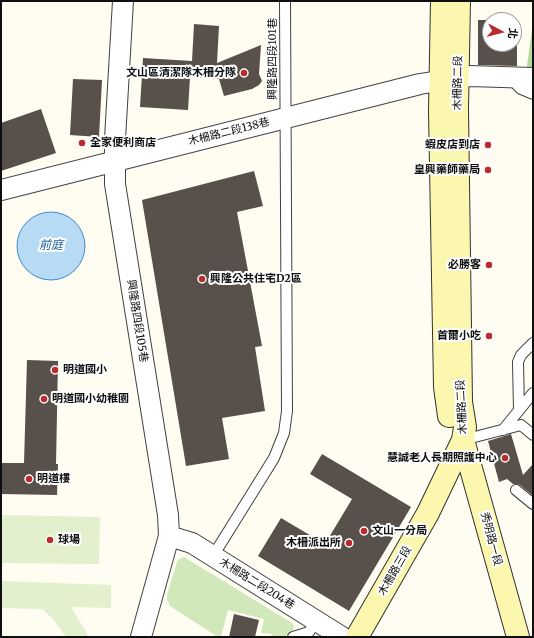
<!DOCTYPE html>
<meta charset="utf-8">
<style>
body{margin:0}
#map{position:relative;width:534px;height:638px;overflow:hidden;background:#fffcf1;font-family:Merriweather,"Noto Sans TC",serif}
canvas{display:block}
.frame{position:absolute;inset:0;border:2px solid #0f0f0f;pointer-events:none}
.north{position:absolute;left:482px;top:12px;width:40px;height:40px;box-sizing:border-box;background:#fff;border:1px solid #9f9f9f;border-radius:50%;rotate:97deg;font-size:11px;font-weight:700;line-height:16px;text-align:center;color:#0f0f0f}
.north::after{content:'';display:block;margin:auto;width:14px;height:18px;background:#bb2a2c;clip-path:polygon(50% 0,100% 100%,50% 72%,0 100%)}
</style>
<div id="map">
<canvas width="534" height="638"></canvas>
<div class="frame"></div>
<div class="north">北</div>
</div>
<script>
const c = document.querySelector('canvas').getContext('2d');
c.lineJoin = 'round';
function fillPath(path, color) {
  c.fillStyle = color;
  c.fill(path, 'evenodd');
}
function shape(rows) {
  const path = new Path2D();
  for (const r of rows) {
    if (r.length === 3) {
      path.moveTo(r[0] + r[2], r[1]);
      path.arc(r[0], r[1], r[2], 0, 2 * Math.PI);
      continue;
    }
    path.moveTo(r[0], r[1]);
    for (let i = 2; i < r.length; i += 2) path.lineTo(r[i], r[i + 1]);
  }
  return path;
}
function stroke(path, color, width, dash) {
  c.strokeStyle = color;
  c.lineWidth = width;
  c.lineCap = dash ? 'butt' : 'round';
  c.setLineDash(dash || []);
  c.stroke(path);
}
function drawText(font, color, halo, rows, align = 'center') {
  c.font = font + ' Merriweather,"Noto Sans TC",serif';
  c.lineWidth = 4;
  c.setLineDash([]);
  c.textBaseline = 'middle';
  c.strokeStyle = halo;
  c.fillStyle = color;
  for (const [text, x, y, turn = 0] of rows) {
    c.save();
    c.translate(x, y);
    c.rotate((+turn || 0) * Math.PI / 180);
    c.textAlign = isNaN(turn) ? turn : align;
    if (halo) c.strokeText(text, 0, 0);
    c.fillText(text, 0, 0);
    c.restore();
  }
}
fillPath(shape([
 [184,557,292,623,294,626,293,632,292,634,279,637,271,637,272,634,261,633,264,619,228,610,221,637,218,637,170,606,167,599,167,595,177,562,179,559]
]), '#d1e8bb');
fillPath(shape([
 [533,23,533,73,526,73]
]), '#b4d99b');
fillPath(shape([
 [1,515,100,517,99,564,1,563],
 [1,581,111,585,111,608,71,607,89,637,66,637,52,618,42,609,1,608]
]), '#e2f0cd');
const water = shape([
 [51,246,34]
]);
fillPath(water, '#b7dbf4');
stroke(water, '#408dc9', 1);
fillPath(shape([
 [478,20,490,20,490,44,514,44,514,20,517,20,517,66,478,65],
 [194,24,219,26,217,63,261,45,259,74,262,81,259,85,252,89,224,96,219,79,190,77,188,110,140,107,143,58,192,61],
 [73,79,102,80,99,137,70,135],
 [41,109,56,153,1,171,1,123],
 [254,171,263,206,237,212,262,346,255,347,265,411,222,418,229,459,186,466,142,200],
 [27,360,58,361,56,464,58,464,57,495,1,494,1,463,24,463],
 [511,434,523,475,533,464,533,496,520,485,517,484,513,484,507,479,499,482,488,441],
 [322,454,411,507,349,611,258,556,281,518,325,544,352,499,310,474],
 [234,614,259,620,255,637,229,637]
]), '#57504b');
const lane = shape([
 [515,77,517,85,521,89,533,94],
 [519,410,518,362,521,355,533,343],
 [503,430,533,393],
 [463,440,521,425,533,435],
 [516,490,533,504],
 [213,556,274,458,284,433,287,411,285,1],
 [293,637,309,632,316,621]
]);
const street = shape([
 [123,1,115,139,115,184,168,515,169,536,141,637],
 [1,190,420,84,470,76,533,78],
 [169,536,192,543,342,637]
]);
const secondary = shape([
 [442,1,440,111,445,387,449,416],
 [463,440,518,637],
 [357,637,428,513,463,440,465,427,461,402,457,109,459,1]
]);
stroke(lane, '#424242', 12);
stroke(street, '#424242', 22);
stroke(secondary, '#313131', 24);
stroke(lane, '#fff', 10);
stroke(street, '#fff', 20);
stroke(secondary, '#fcf7ae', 22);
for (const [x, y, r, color] of [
 [244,73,4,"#bb2a2c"],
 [82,143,4,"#bb2a2c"],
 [488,145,4,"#bb2a2c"],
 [488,170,4,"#bb2a2c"],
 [489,265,4,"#bb2a2c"],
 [202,279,4,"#bb2a2c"],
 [489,336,4,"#bb2a2c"],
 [55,370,4,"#bb2a2c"],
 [44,399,4,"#bb2a2c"],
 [505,458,4,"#bb2a2c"],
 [29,479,4,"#bb2a2c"],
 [364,531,4,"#bb2a2c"],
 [50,540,4,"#bb2a2c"],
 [349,543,4,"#bb2a2c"]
]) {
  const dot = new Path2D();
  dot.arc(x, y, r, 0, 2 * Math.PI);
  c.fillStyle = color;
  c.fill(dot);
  stroke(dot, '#fff', 1.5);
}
drawText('11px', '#0f0f0f', '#fff', [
 ["興隆路四段101巷",273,59,-90],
 ["木柵路二段",458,83,-89],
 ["木柵路二段138巷",229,132,-14],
 ["興隆路四段105巷",137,321,81],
 ["木柵路二段",462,407,-93],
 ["秀明路一段",491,539,75],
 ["木柵路三段",395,571,-60],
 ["木柵路二段204巷",257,584,32]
]);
drawText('bold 11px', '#0f0f0f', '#fff', [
 ["文山區清潔隊木柵分隊",236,73],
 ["全家便利商店",90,143,"left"],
 ["蝦皮店到店",480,145],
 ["皇興藥師藥局",480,170],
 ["必勝客",481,265],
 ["興隆公共住宅D2區",210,279,"left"],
 ["首爾小吃",481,336],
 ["明道國小",63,370,"left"],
 ["明道國小幼稚園",52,399,"left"],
 ["慧誠老人長期照護中心",497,458],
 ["明道樓",37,479,"left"],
 ["文山一分局",372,531,"left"],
 ["球場",58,540,"left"],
 ["木柵派出所",341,543]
], 'right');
drawText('italic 12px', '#1b609e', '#fff', [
 ["前庭",51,246]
]);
</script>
